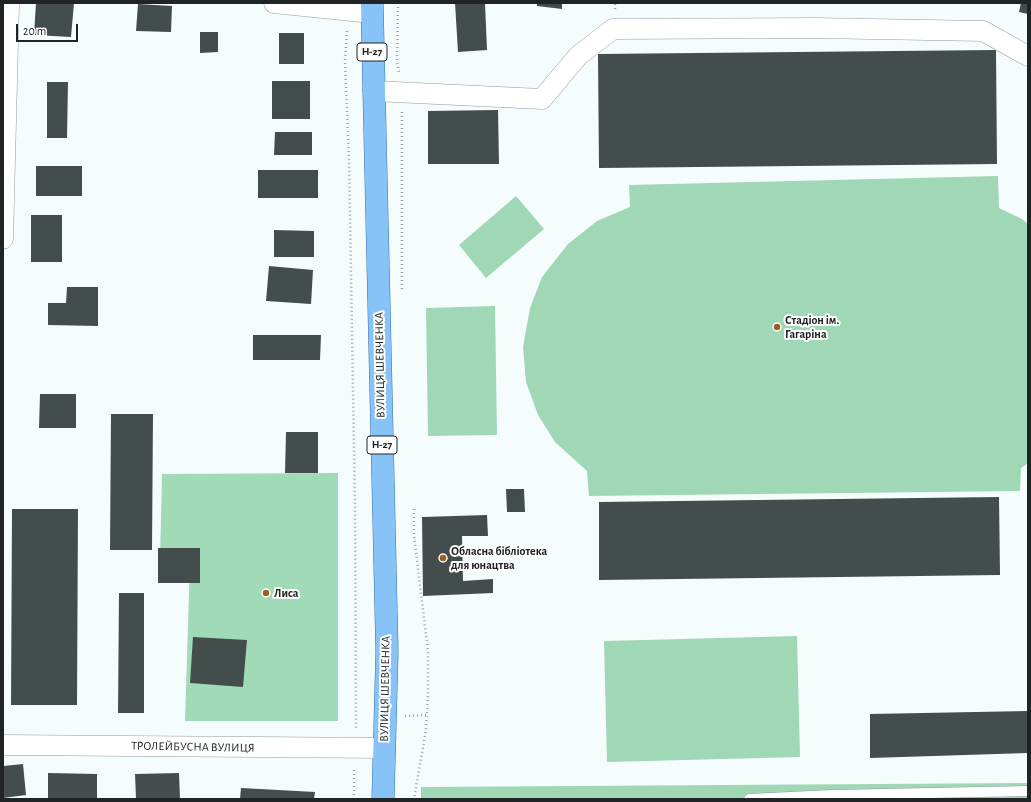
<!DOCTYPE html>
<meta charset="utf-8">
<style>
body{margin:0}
#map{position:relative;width:1031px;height:802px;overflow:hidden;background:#f5fcfe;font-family:"Alegreya Sans",sans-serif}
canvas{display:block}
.frame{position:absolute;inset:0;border:4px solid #202425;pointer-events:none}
.scale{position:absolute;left:16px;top:24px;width:62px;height:18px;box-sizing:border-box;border:2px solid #202425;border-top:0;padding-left:5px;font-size:12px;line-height:14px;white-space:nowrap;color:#202425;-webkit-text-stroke:3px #fff;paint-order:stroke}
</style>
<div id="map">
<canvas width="1031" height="802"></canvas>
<div class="frame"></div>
<div class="scale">20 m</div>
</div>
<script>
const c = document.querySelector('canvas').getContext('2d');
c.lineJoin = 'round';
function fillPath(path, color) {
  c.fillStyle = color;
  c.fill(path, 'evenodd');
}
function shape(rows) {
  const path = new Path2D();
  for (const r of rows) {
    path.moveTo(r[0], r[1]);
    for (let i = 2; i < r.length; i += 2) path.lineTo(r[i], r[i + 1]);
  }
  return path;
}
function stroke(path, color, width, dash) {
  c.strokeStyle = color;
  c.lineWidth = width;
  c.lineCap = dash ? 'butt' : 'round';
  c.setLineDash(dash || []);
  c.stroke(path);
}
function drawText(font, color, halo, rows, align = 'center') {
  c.font = font + ' "Alegreya Sans",sans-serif';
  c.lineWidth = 4;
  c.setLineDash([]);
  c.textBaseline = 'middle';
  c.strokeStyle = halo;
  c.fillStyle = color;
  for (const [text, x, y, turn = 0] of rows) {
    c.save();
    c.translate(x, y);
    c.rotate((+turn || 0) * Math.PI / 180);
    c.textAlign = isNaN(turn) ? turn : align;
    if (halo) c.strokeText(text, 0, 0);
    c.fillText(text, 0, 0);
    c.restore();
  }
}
fillPath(shape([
 [998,176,999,208,1022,219,1028,224,1028,463,1021,468,1020,491,589,496,587,471,555,442,538,415,526,382,523,347,530,308,542,277,568,244,597,221,630,207,629,185],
 [516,196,544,229,486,278,459,245],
 [495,306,497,435,428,436,426,308],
 [797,636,800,757,607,762,604,641],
 [1028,783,1028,799,421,799,421,787]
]), '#a0d8b5');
fillPath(shape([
 [338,473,338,721,185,721,190,561,160,560,162,474]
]), '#a1dab6');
fillPath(shape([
 [36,3,74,3,71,37,34,35],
 [455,3,485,3,487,50,458,52],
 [537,3,562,3,562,9,537,6],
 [1021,3,1028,3,1028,14,1019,12],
 [138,4,172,6,171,32,136,31],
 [200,32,218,32,218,52,200,53],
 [279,33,304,33,304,64,279,64],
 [996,50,997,164,599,168,598,54],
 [272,81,310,81,310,119,272,119],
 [47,82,68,82,67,138,47,138],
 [498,110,499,164,428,164,428,111],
 [275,132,312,132,312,155,274,155],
 [36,166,82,166,82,196,36,196],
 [258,170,318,170,318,198,258,198],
 [31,215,62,215,62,262,31,262],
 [274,230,314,231,314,257,274,257],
 [269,266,313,270,311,304,266,301],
 [67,287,98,287,98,326,48,325,48,303,66,303],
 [253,335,321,335,320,360,253,360],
 [40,394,76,394,76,428,39,428],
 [111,414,153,414,152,550,110,550],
 [286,432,318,432,318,473,285,473],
 [506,489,524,489,525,512,507,512],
 [999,497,1000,575,599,580,599,502],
 [12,509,78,509,77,705,11,705],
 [487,515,488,536,462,536,463,581,493,579,493,593,423,596,422,517],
 [158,548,200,548,200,583,158,583],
 [119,593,144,593,144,713,118,713],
 [193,637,247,640,243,687,190,683],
 [1028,711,1028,753,870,758,870,714],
 [23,764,26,795,3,798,3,766],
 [48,773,97,774,97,799,48,799],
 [179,773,180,799,136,799,135,774],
 [241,788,315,792,314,799,240,799]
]), '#434d4c');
const service = shape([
 [749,799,832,795,1028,791]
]);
const minor = shape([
 [274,3,372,13],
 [373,91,542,99,578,56,613,29,816,28,983,31,1028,56],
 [3,239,9,3],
 [3,745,384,748]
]);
const primary = shape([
 [372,3,387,652,383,799]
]);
stroke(service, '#909b9f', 11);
stroke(minor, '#909b9f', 21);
stroke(primary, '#3071aa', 23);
stroke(shape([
 [398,3,397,61,399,73],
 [615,9,615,3],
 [347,31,345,61,349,158,355,504,356,728],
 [402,112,402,289],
 [414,509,414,536,428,651,428,696,426,730,414,799],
 [405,716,427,715],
 [354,799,354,767]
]), '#9ea3a5', 2.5, [1, 3]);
stroke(service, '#fff', 10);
stroke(minor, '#fff', 20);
stroke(primary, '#88c3f7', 22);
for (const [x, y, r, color] of [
 [777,327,4,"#9a601f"],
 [443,558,4,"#9a601f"],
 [266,593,4,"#9a601f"]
]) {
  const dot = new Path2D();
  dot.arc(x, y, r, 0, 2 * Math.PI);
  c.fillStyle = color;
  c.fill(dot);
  stroke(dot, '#fff', 1.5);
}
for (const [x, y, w] of [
 [372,52,30],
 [382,445,30]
]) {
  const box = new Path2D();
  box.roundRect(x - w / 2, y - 9, w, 18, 3);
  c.fillStyle = '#fff';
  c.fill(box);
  stroke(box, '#202425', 1);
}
drawText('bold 11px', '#202425', null, [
 ["Н-27",372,52],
 ["Н-27",382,445]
]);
drawText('bold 12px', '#202425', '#fff', [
 ["Стадіон ім.",785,320],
 ["Гагаріна",785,334],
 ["Обласна бібліотека",451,551],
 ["для юнацтва",451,565],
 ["Лиса",274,593]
], 'left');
drawText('12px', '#202425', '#fff', [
 ["ВУЛИЦЯ ШЕВЧЕНКА",380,365,-91],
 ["ВУЛИЦЯ ШЕВЧЕНКА",385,689,-89],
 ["ТРОЛЕЙБУСНА ВУЛИЦЯ",193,747,1]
]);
</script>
